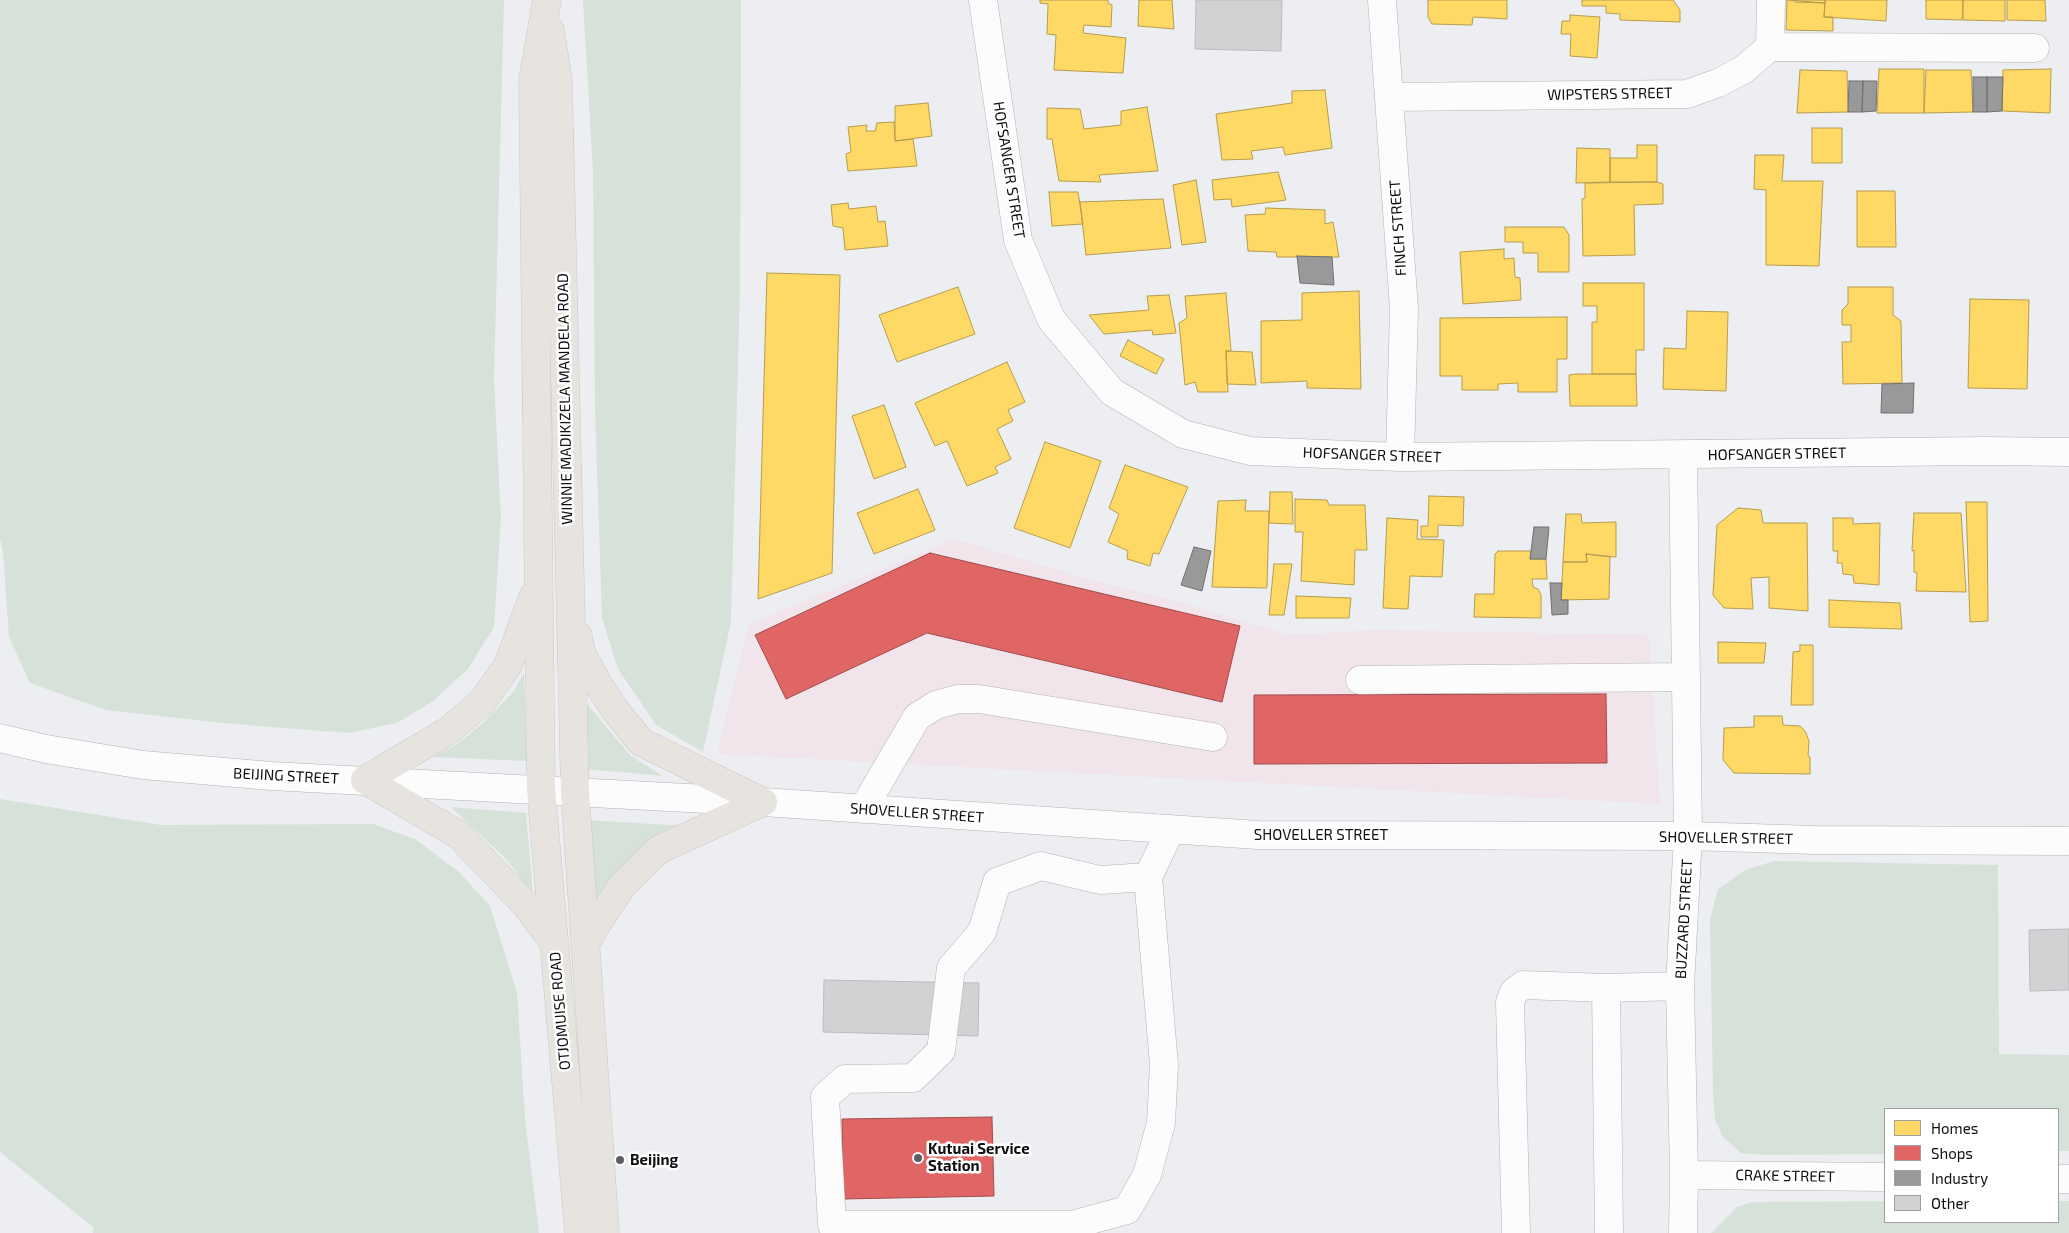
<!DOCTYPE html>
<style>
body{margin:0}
#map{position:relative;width:2069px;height:1233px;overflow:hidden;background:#edeef1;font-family:"Exo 2",sans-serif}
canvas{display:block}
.legend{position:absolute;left:1884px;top:1108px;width:175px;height:115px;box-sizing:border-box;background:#fff;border:1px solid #9f9fa0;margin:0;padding:6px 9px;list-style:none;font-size:15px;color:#0f0f11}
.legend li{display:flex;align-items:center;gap:10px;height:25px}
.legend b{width:25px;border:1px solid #9f9fa0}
</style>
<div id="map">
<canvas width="2069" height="1233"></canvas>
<ul class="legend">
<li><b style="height:14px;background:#ffd966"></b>Homes</li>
<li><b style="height:14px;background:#e06666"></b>Shops</li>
<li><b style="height:14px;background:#999"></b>Industry</li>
<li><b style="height:14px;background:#d3d1d4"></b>Other</li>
</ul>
</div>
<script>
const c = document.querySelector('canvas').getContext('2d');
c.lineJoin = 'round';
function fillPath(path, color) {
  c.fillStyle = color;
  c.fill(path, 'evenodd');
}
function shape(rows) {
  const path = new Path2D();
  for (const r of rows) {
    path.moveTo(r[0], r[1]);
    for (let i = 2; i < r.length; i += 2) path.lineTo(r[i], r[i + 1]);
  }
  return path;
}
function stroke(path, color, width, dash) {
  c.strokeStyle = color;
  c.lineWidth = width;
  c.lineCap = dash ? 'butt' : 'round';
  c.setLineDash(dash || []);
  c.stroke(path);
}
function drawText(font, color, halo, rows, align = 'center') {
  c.font = font + ' "Exo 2",sans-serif';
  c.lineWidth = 5;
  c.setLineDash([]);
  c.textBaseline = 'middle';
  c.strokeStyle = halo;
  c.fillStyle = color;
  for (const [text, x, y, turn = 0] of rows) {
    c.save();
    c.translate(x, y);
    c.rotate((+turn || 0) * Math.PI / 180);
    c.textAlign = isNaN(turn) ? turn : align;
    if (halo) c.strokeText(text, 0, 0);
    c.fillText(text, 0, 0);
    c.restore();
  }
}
fillPath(shape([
 [955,539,1085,578,1176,601,1290,635,1377,630,1649,635,1660,804,717,754,749,624]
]), '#f1e4ea');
fillPath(shape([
 [0,0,504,0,494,379,501,518,494,627,468,669,433,701,397,723,349,733,233,724,106,710,30,683,9,637,3,552,0,539],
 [583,0,741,0,740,290,731,622,703,752,656,725,618,669,602,618,595,410,593,172],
 [524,673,527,761,433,757,457,744,483,723,513,692],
 [587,704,631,756,663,776,583,769],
 [0,799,161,825,373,824,415,839,459,872,490,906,517,992,525,1119,539,1233,93,1233,93,1227,0,1152],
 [451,807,526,813,534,906,518,874,505,858],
 [585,820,687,826,641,850,630,858,612,876,587,911],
 [1774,861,1998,865,1999,1054,2069,1055,2069,1151,2058,1151,2058,1109,1885,1109,1885,1154,1766,1155,1741,1153,1723,1137,1715,1120,1713,1093,1710,919,1718,889,1745,870],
 [1885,1201,1885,1222,2058,1222,2058,1201,2069,1201,2069,1233,1711,1233,1737,1207,1752,1202]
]), '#d6e2d9');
const homes = shape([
 [1040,0,1108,0,1108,3,1112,5,1111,27,1084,25,1083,33,1126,38,1123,73,1054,70,1056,35,1047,34,1048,4,1040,3,1040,0],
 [1139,0,1172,0,1174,29,1138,26,1139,0],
 [1428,0,1507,0,1507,19,1473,17,1472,25,1432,24,1428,17,1428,0],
 [1582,0,1673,0,1680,10,1680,22,1620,20,1620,14,1606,13,1606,6,1582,6,1582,0],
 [1787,0,1825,3,1824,17,1833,17,1833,31,1786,30,1787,0],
 [1795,0,1825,0,1825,3,1795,2,1795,0],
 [1825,0,1887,0,1886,21,1824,17,1825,0],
 [1926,0,1963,0,1962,20,1926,19,1926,0],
 [1963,0,2005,0,2005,21,1963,20,1963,0],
 [2007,0,2045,0,2046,21,2007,20,2007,0],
 [1570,15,1600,17,1597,58,1570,56,1571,34,1561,34,1562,21,1570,21,1570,15],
 [1879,69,1924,69,1924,113,1877,113,1879,69],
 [2051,69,2050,113,2002,111,2003,70,2051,69],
 [1800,70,1847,71,1848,112,1797,113,1800,70],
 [1926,70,1971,70,1973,112,1924,113,1926,70],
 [1325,90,1332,148,1285,155,1283,147,1251,151,1253,159,1222,160,1216,114,1292,103,1292,91,1325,90],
 [928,103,932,136,895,141,895,106,928,103],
 [1147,107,1158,171,1099,175,1101,182,1059,181,1052,139,1047,139,1047,108,1080,109,1084,129,1121,125,1121,111,1147,107],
 [894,122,895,141,913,139,917,166,848,171,846,154,851,152,848,127,867,125,866,131,875,131,877,123,894,122],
 [1812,128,1842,128,1842,163,1812,163,1812,128],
 [1637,145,1657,145,1657,182,1610,182,1610,158,1637,158,1637,145],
 [1577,148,1610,149,1610,182,1576,183,1577,148],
 [1755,155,1784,155,1782,181,1823,181,1819,266,1766,265,1766,190,1754,189,1755,155],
 [1278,172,1286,200,1232,207,1231,199,1214,200,1212,180,1278,172],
 [1196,180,1206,242,1182,245,1173,185,1196,180],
 [1657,182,1663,184,1663,204,1634,205,1635,255,1583,256,1582,199,1585,198,1585,183,1657,182],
 [1857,191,1895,191,1896,247,1857,247,1857,191],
 [1049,192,1078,192,1083,224,1052,226,1049,192],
 [1163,199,1171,248,1086,255,1080,202,1163,199],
 [848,203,849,209,876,206,878,222,885,221,888,246,845,250,843,228,833,226,831,205,848,203],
 [1266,208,1325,210,1325,224,1333,222,1339,257,1277,257,1276,252,1248,251,1245,215,1265,214,1266,208],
 [1505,227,1564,227,1569,235,1569,272,1538,272,1538,253,1523,253,1523,242,1505,242,1505,227],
 [1504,249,1504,259,1514,258,1515,277,1520,278,1521,300,1463,304,1460,252,1504,249],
 [767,273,840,275,832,573,758,599,767,273],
 [1583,283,1644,283,1644,350,1636,350,1636,374,1592,374,1592,322,1597,322,1597,306,1583,306,1583,283],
 [958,287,975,334,897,362,879,315,958,287],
 [1848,287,1893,287,1893,315,1901,321,1902,383,1843,384,1842,342,1851,342,1851,325,1842,325,1842,310,1848,304,1848,287],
 [1359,291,1361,389,1307,388,1307,381,1261,383,1261,321,1302,320,1302,293,1359,291],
 [1226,293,1231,351,1226,351,1228,392,1198,392,1195,382,1185,385,1179,323,1187,318,1185,296,1226,293],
 [1169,295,1176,333,1153,335,1152,330,1104,334,1089,315,1149,310,1147,296,1169,295],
 [1970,299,2029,300,2027,389,1968,388,1970,299],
 [1687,311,1728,312,1726,391,1663,389,1664,348,1686,349,1687,311],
 [1567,317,1567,359,1557,359,1557,392,1518,392,1518,383,1498,384,1498,390,1462,390,1462,376,1440,376,1440,318,1567,317],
 [1128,340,1164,359,1156,374,1120,356,1128,340],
 [1226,351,1252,352,1256,385,1227,384,1226,351],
 [1007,362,1025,402,1008,410,1013,421,997,429,1011,459,995,467,998,473,967,486,947,441,935,446,915,403,1007,362],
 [1577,374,1636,374,1637,406,1570,406,1569,375,1577,374],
 [884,405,906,467,874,479,852,416,884,405],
 [1045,442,1101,461,1070,548,1014,528,1045,442],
 [1125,465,1188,487,1159,554,1153,553,1150,566,1127,559,1128,551,1108,542,1119,514,1109,508,1125,465],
 [918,489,935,530,874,554,857,513,918,489],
 [1270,492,1292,492,1293,524,1269,523,1270,492],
 [1429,496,1464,497,1463,526,1438,525,1438,537,1421,537,1421,526,1428,526,1429,496],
 [1295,499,1327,500,1329,505,1365,505,1367,550,1355,550,1354,585,1301,581,1303,532,1295,532,1295,499],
 [1246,500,1245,511,1269,511,1267,588,1212,587,1218,501,1246,500],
 [1966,502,1987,502,1988,621,1970,622,1966,502],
 [1738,508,1761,510,1763,523,1807,523,1808,611,1769,608,1769,577,1751,578,1753,609,1724,608,1713,595,1717,525,1738,508],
 [1914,513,1961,513,1966,592,1916,591,1917,573,1914,572,1914,550,1912,551,1914,513],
 [1566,514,1581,514,1582,523,1616,522,1616,557,1586,554,1587,562,1563,562,1566,514],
 [1387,518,1418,520,1417,539,1444,540,1442,577,1410,576,1408,609,1383,608,1387,518],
 [1833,518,1853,518,1853,524,1880,523,1879,585,1854,583,1853,575,1843,574,1842,563,1837,563,1838,551,1833,551,1833,518],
 [1498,551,1531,551,1530,559,1546,559,1547,579,1532,579,1533,587,1538,589,1541,595,1541,618,1474,617,1475,594,1494,594,1495,554,1498,551],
 [1586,554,1610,557,1609,599,1561,600,1563,562,1587,562,1586,554],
 [1274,564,1292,564,1284,615,1269,615,1274,564],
 [1296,596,1351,598,1349,618,1296,618,1296,596],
 [1829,600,1900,603,1902,629,1829,627,1829,600],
 [1718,642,1766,643,1764,663,1718,663,1718,642],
 [1800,645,1813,645,1813,705,1791,705,1793,652,1800,651,1800,645],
 [1754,716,1782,716,1783,725,1800,726,1805,731,1809,741,1808,756,1810,757,1810,774,1734,773,1723,760,1724,728,1754,727,1754,716]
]);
fillPath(homes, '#ffd966');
stroke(homes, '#b79c4c', 1);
const shops = shape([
 [930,553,1240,626,1222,702,927,633,786,699,755,635,930,553],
 [1606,694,1607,763,1254,764,1254,695,1606,694],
 [992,1117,994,1196,843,1199,842,1119,992,1117]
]);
fillPath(shops, '#e06666');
stroke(shops, '#a14c4c', 1);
const industry = shape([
 [1973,77,1987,77,1987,112,1973,112,1973,77],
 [1987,77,2003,77,2002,111,1987,112,1987,77],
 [1849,81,1863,81,1862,112,1848,112,1849,81],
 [1863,81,1877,81,1876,111,1862,112,1863,81],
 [1297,256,1332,257,1334,285,1300,283,1297,256],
 [1914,383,1913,413,1881,413,1882,384,1914,383],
 [1534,527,1549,527,1546,559,1530,559,1534,527],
 [1194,547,1211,551,1202,591,1181,585,1194,547],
 [1550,583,1562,583,1561,600,1568,600,1568,614,1552,615,1550,583]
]);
fillPath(industry, '#999');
stroke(industry, '#707070', 1);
const building = shape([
 [1196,0,1282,0,1281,51,1195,49,1196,0],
 [2069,929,2069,990,2030,991,2029,930,2069,929],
 [824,980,979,983,978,1036,823,1032,824,980]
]);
fillPath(building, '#d3d1d4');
stroke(building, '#bcbbbd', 1);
const minor = shape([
 [983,0,1018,240,1051,319,1112,392,1183,434,1250,451,1400,457,1987,451,2069,452],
 [1382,0,1404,309,1400,457],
 [1770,47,2035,48],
 [1389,97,1687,94,1718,83,1743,70,1770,47,1771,0],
 [1683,455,1688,836,1680,986,1684,1175,1683,1233],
 [1360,680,1686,677],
 [0,738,46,749,143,765,271,776,763,802,1258,835,1688,836,1815,840,2069,841],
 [863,809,917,717,936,705,958,699,979,699,1213,737],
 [1148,877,1164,1065,1161,1123,1147,1175,1127,1210,1072,1225,832,1225,825,1097,845,1079,913,1078,941,1051,951,968,982,932,997,882,1041,866,1100,880,1148,877,1171,829],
 [1606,988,1609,1233],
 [1684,1175,1885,1177],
 [2058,1179,2069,1179],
 [1516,1233,1510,1002,1514,992,1523,985,1606,988,1680,986]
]);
const major = shape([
 [547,0,533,80,541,789,579,1233],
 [550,30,558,81,575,792,605,1233],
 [533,597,508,665,482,702,448,731,365,780,459,835,525,904,554,942],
 [578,636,581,652,598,684,615,710,641,742,763,802],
 [585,945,594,928,622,886,658,850,763,802]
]);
stroke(minor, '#b2b3b6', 29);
stroke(major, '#c9c9cb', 29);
stroke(minor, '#fcfcfd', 28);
stroke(major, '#e7e4df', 28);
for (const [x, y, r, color] of [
 [918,1158,5,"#5d5d5f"],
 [620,1160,5,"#5d5d5f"]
]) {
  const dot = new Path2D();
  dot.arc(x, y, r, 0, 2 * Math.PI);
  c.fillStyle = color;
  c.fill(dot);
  stroke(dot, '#fff', 2);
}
drawText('15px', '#0f0f11', '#fff', [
 ["WIPSTERS STREET",1610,94,-1],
 ["HOFSANGER STREET",1009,170,81],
 ["FINCH STREET",1398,228,-94],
 ["WINNIE MADIKIZELA MANDELA ROAD",565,399,-91],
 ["HOFSANGER STREET",1777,454,-1],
 ["HOFSANGER STREET",1372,455,2],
 ["BEIJING STREET",286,776,3],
 ["SHOVELLER STREET",917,813,4],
 ["SHOVELLER STREET",1321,835],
 ["SHOVELLER STREET",1726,838,1],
 ["BUZZARD STREET",1684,919,-87],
 ["OTJOMUISE ROAD",560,1011,-95],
 ["CRAKE STREET",1785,1176,1]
]);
drawText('bold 15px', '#0f0f11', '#fff', [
 ["Kutuai Service",928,1149],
 ["Station",928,1166],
 ["Beijing",630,1160]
], 'left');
</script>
